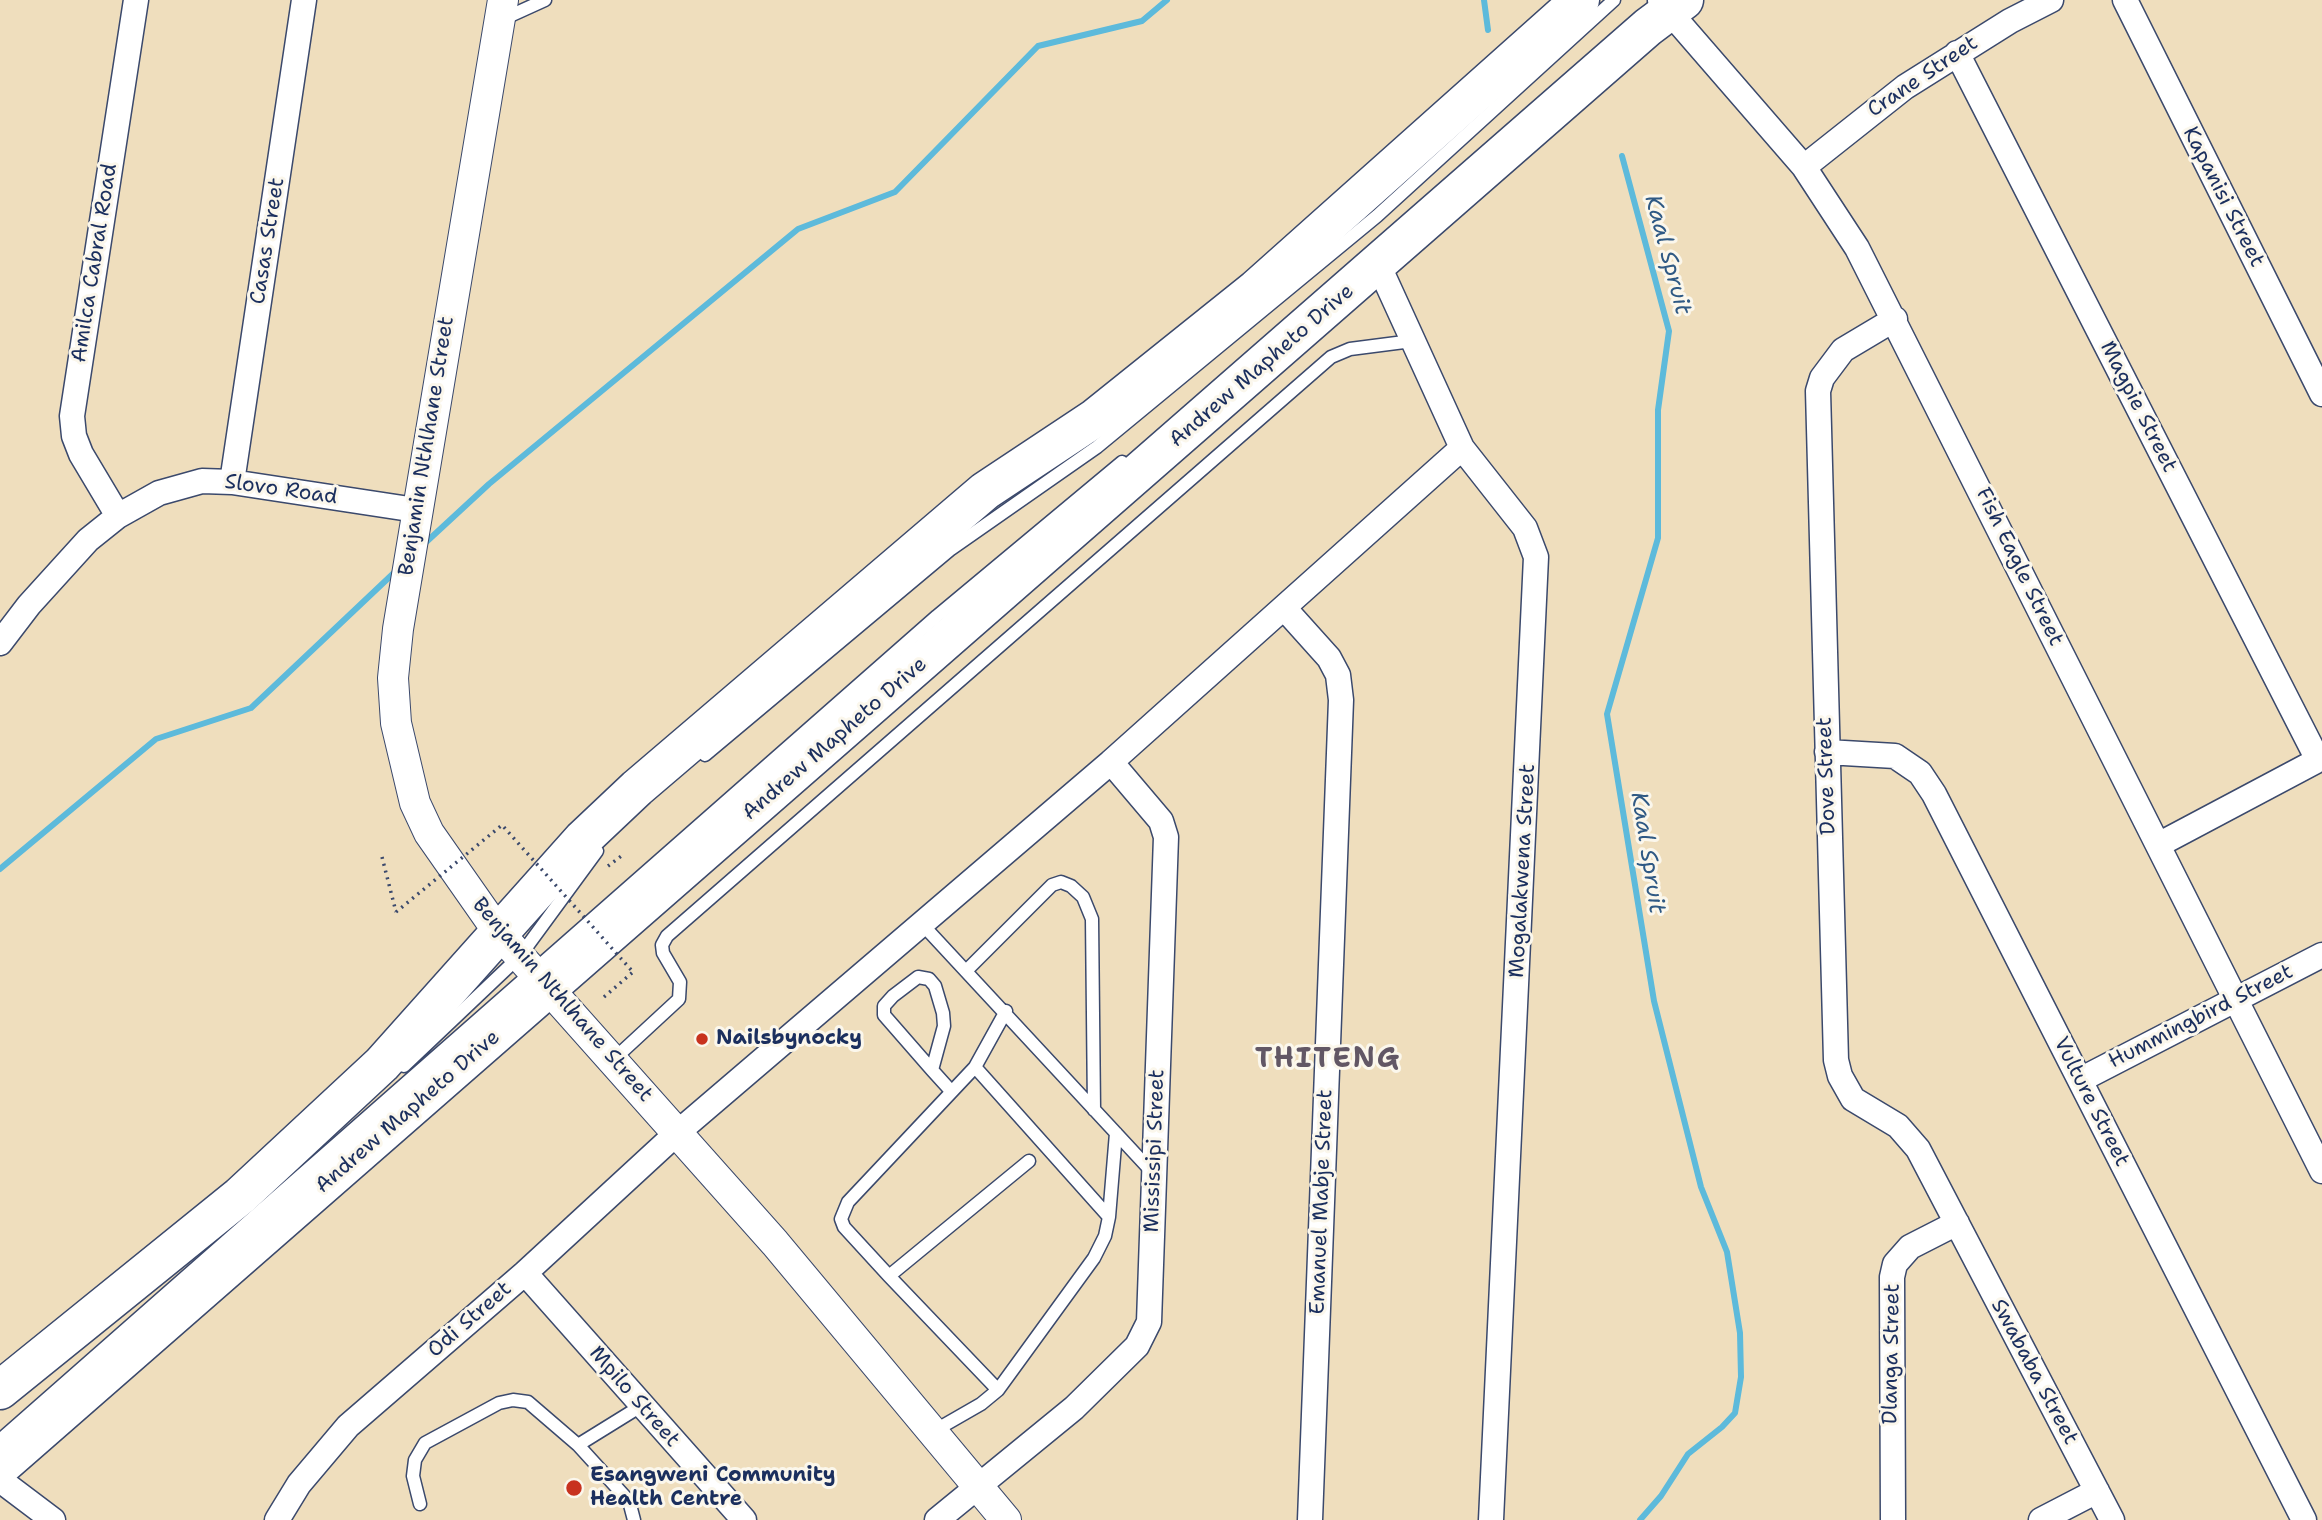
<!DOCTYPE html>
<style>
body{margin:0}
canvas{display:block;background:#efdebd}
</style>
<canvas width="2322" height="1520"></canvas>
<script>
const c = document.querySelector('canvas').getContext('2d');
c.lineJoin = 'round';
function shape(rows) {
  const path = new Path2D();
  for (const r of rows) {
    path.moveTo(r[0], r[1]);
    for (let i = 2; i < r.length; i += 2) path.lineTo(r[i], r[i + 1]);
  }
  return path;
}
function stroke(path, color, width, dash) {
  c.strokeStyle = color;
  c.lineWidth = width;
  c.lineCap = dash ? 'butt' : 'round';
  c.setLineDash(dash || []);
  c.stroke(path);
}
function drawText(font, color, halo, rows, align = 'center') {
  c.font = font + ' "Shantell Sans",sans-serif';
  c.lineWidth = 6;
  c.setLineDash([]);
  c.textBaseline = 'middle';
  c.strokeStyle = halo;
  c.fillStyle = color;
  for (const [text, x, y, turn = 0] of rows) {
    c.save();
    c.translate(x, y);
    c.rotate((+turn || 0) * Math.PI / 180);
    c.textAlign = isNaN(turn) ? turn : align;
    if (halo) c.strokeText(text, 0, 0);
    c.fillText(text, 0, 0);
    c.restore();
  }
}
stroke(shape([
 [1484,0,1488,30],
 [1622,156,1669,331,1658,410,1658,538,1607,714,1654,1001,1701,1187,1727,1252,1740,1333,1741,1377,1735,1413,1722,1427,1688,1454,1661,1496,1640,1520],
 [423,545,489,484,798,229,895,192,1038,46,1142,21,1167,0],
 [0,869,156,739,251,708,398,569]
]), '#5dbadb', 6);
const service = shape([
 [501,20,545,0],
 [705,755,951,549,1097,447,1377,216,1614,0],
 [922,924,1153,1173],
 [967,970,1052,885,1061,882,1071,886,1083,897,1092,919,1094,1110],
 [613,1060,679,999,680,982,663,953,662,945,667,936,1331,357,1350,349,1412,341],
 [404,1066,520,956,597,851],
 [975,1067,1109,1217],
 [932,1070,944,1026,943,1013,935,986,929,979,918,977,893,996,884,1006,884,1015,932,1070,951,1091],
 [889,1276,1029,1161],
 [998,1390,889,1276,844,1227,841,1219,848,1202,975,1067,1006,1011],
 [934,1431,981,1404,998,1390,1094,1258,1105,1236,1109,1217,1116,1133],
 [0,1440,937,616,1122,462],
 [420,1504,413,1476,415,1460,425,1443,499,1403,513,1400,528,1402,578,1445],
 [634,1520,629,1501,578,1445,641,1406]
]);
const minor = shape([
 [2125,0,2322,394],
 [1660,1,1804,167,1857,248,2322,1171],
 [1957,53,2318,760],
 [1804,167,1905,87,2010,21,2051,0],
 [1378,264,1462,448,1525,528,1536,557,1491,1520],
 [1895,319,1843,350,1822,378,1818,391,1836,1060,1840,1076,1853,1099,1898,1126,1918,1149,2112,1520],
 [232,482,304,0],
 [118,516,81,454,74,436,72,416,136,0],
 [1285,609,1329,658,1338,675,1341,700,1310,1520],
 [0,643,29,605,88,540,118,516,159,493,202,481,232,482,416,510],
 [1827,752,1895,756,1920,773,1934,794,2304,1520],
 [2158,845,2322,758],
 [2080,1080,2322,955],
 [525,1273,744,1520],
 [0,1480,53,1520],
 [277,1520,299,1484,348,1426,525,1273,677,1133,1111,762,1462,448],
 [937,1520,1074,1408,1137,1346,1149,1322,1166,837,1161,821,1111,762],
 [1893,1520,1892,1277,1895,1264,1910,1247,1957,1223],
 [2041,1520,2097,1491]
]);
const tertiary = shape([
 [503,0,398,629,393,678,396,723,415,803,429,833,499,933,775,1243,1006,1520]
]);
const primary = shape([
 [0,1390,240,1196,382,1064,583,839,637,788,985,491,1095,418,1256,289,1580,0],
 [0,1467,1648,27,1684,0]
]);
stroke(service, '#3b496c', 15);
stroke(minor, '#3b496c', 27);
stroke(tertiary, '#3b496c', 32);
stroke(primary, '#3b496c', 41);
stroke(shape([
 [382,857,396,912],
 [608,866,624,854],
 [604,997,633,972]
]), '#3b496c', 3.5, [2, 5]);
stroke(service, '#fff', 12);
stroke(minor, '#fff', 24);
stroke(tertiary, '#fff', 30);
stroke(primary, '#fff', 38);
stroke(shape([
 [396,912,502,825,633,972]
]), '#3b496c', 3.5, [2, 5]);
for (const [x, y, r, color] of [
 [702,1039,7,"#c8321e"],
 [574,1488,9,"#c8321e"]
]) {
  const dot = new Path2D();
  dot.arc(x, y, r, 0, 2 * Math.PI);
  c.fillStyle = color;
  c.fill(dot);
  stroke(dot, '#fbf7ec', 2.5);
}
drawText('21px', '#1b2f5e', '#fbf7ec', [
 ["Crane Street",1923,77,-34],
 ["Kapanisi Street",2223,197,63],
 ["Casas Street",268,241,-81],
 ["Amilca Cabral Road",95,263,-81],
 ["Andrew Mapheto Drive",1262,366,-41],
 ["Magpie Street",2138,407,63],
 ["Benjamin Nthlhane Street",427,446,-81],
 ["Slovo Road",281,490,8],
 ["Fish Eagle Street",2019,567,64],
 ["Andrew Mapheto Drive",835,739,-41],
 ["Dove Street",1827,776,-92],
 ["Mogalakwena Street",1523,871,-87],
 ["Benjamin Nthlhane Street",562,1000,49],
 ["Hummingbird Street",2201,1017,-27],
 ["Vulture Street",2091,1102,63],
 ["Andrew Mapheto Drive",408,1112,-41],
 ["Mississipi Street",1155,1151,-88],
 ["Emanuel Mabje Street",1322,1202,-88],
 ["Odi Street",470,1320,-41],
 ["Dlanga Street",1892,1354,-89],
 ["Swababa Street",2034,1372,62],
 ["Mpilo Street",634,1397,49]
]);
drawText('bold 21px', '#1b2f5e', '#fbf7ec', [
 ["Nailsbynocky",716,1039],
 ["Esangweni Community",590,1476],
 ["Health Centre",590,1500]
], 'left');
drawText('italic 23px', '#2f5984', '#fbf7ec', [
 ["Kaal Spruit",1667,255,75],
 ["Kaal Spruit",1647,853,81]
]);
c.letterSpacing = '2px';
drawText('bold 28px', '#625765', '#fbf7ec', [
 ["THITENG",1328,1060]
]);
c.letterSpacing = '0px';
</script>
